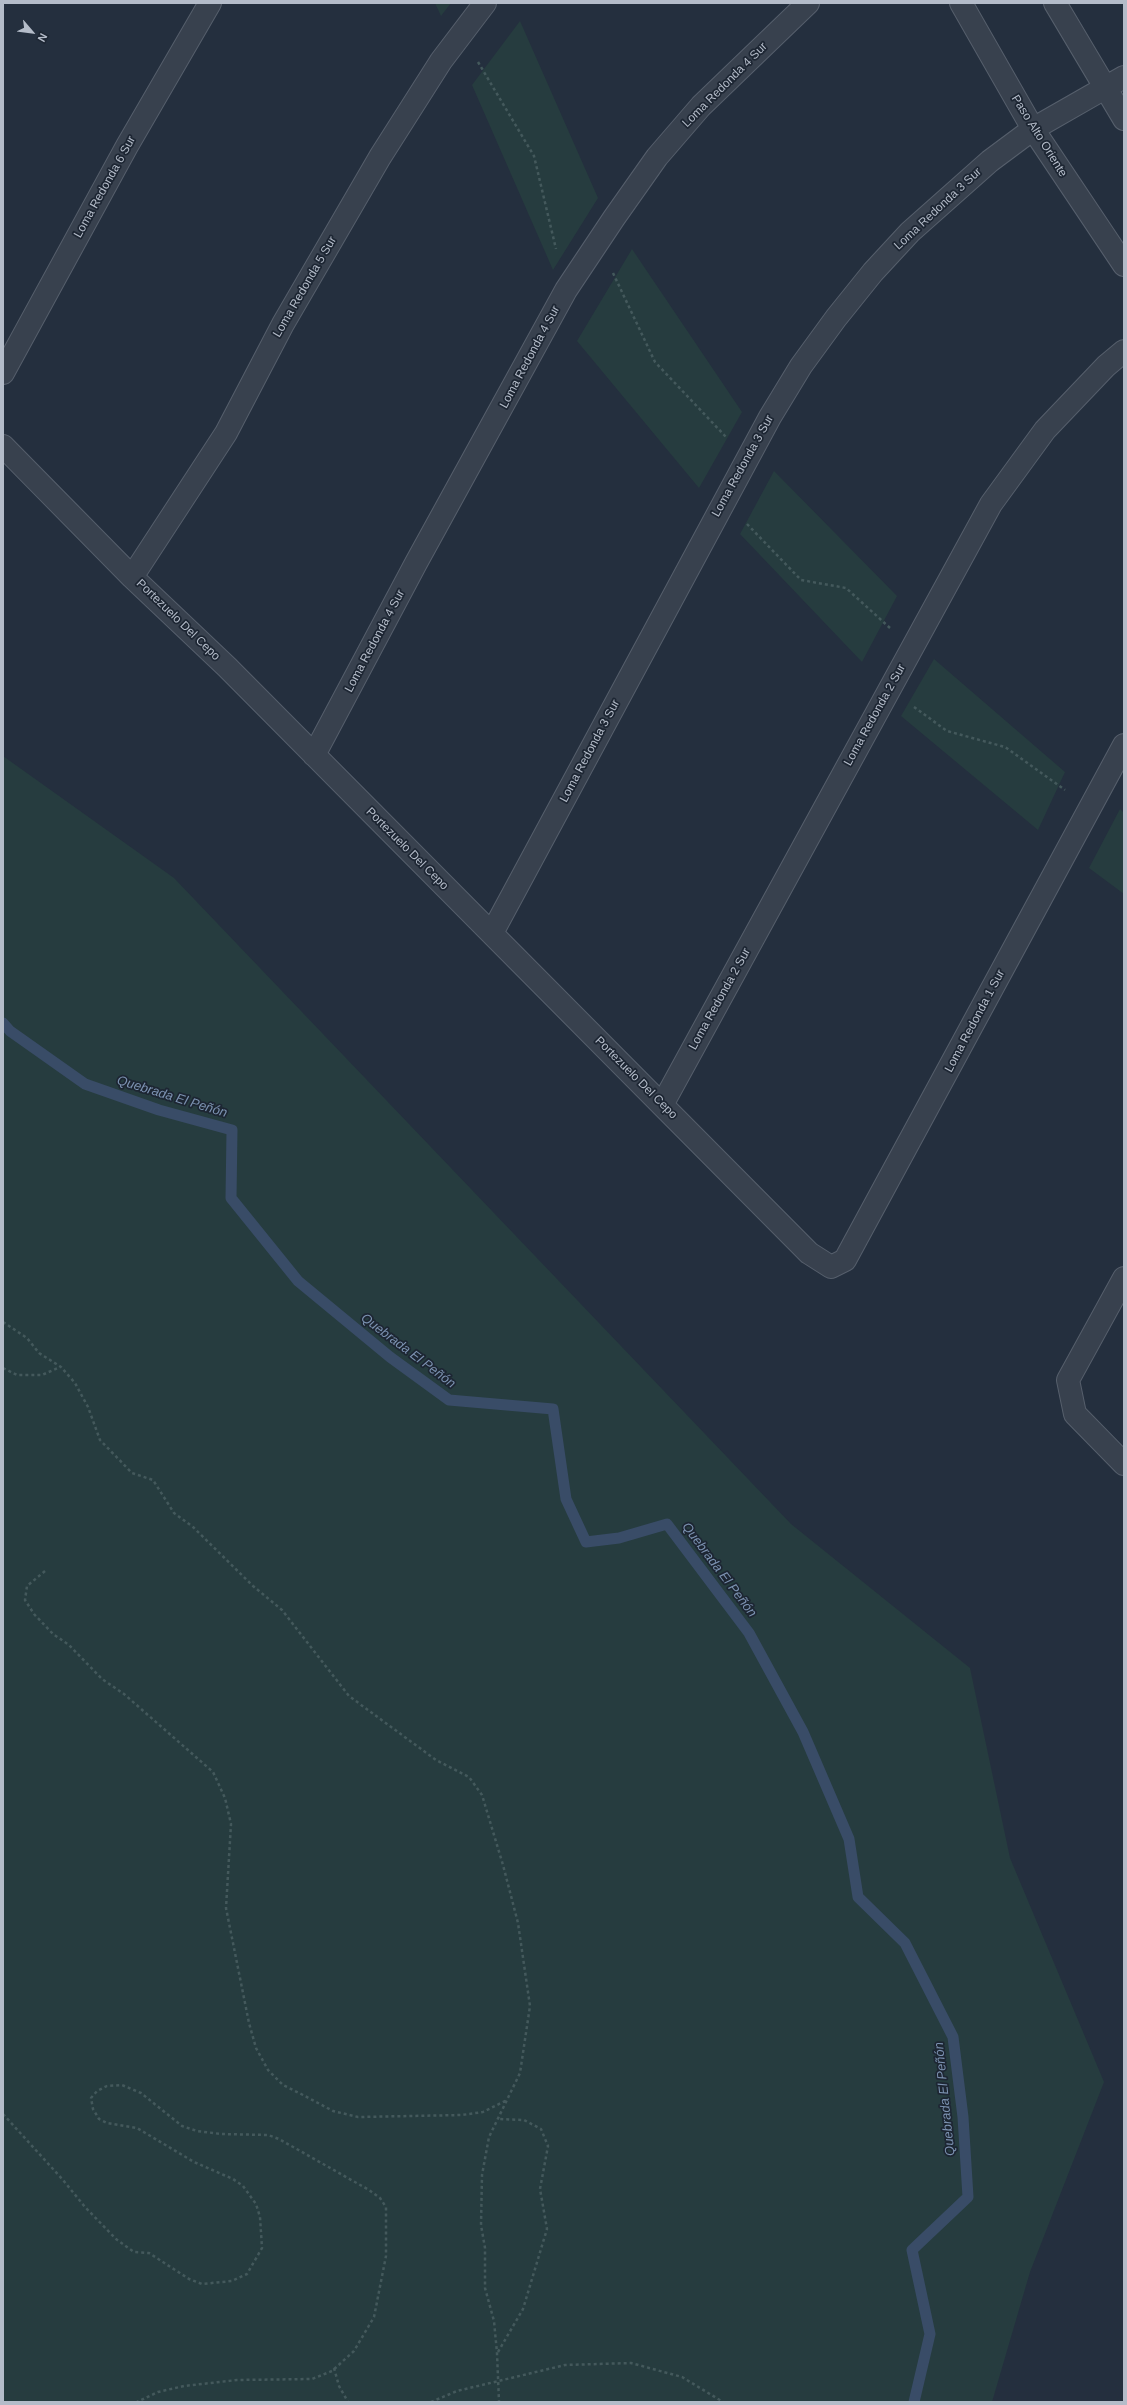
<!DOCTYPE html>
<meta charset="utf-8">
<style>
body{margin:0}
#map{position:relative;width:1127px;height:2405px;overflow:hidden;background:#242f3e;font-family:Helvetica,sans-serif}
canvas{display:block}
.frame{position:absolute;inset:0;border:4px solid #b4bcc9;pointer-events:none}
.north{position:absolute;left:12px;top:12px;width:40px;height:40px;-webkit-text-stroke:3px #1d2633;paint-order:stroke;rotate:118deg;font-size:11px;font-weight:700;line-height:16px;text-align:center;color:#b4bcc9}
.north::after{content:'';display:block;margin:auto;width:14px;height:18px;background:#b4bcc9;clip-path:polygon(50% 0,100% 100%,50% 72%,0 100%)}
</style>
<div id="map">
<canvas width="1127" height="2405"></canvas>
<div class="frame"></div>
<div class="north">N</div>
</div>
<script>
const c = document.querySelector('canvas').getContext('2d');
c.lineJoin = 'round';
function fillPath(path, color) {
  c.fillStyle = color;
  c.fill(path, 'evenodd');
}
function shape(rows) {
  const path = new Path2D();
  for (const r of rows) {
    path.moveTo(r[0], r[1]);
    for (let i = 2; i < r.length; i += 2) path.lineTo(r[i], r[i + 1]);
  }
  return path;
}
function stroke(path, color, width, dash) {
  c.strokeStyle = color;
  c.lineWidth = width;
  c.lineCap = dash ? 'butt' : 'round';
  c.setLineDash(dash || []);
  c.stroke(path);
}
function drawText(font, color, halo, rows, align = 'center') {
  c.font = font + ' Helvetica,sans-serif';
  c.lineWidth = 3.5;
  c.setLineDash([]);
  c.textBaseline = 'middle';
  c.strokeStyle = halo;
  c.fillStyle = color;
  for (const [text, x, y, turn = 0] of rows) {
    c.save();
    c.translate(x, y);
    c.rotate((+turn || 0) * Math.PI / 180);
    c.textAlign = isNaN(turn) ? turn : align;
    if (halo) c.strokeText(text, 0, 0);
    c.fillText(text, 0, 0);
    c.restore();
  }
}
fillPath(shape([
 [435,3,451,3,441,16],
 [520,21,598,198,553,270,472,85],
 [632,249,742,412,699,488,577,341],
 [774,471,897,596,862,662,740,534],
 [934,659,1065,772,1038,830,901,716],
 [3,756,174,878,791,1524,970,1668,1010,1858,1104,2082,1030,2272,992,2402,3,2402],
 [1120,809,1124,813,1124,894,1089,868]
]), '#263c3f');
stroke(shape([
 [3,1023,10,1031,85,1084,159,1110,232,1130,231,1198,298,1281,390,1357,449,1400,553,1409,566,1499,586,1542,619,1538,667,1524,749,1633,803,1732,849,1839,858,1897,905,1943,953,2037,963,2117,968,2197,912,2250,930,2334,914,2402]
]), '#394c67', 11);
const minor = shape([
 [961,3,1033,129,1124,265],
 [1055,3,1124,119],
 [3,373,127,146,210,3],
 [3,446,132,577,227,667,809,1253,831,1267,845,1260,1124,745],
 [132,577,226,433,283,324,380,157,441,61,485,3],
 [314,755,416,563,566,290,614,218,657,157,701,106,808,3],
 [492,933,770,417,801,366,836,318,873,272,910,232,990,161,1033,129,1124,77],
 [662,1105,991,504,1045,430,1106,366,1124,351],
 [1124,1278,1068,1380,1075,1414,1124,1464]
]);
stroke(minor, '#565f6c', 24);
stroke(shape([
 [478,62,534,156,556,249],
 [613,273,655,362,726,437],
 [747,524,801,580,846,588,890,628],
 [914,707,947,731,1005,747,1065,790],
 [3,1322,27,1338,39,1353,61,1367,75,1383,88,1407,100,1440,132,1473,153,1480,174,1513,193,1527,253,1586,282,1610,349,1696,436,1760,469,1777,482,1795,503,1865,518,1923,530,2006,520,2073,489,2137,482,2175,481,2225,485,2248,485,2288,494,2321,497,2353,499,2402],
 [3,1368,17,1375,42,1375,60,1367],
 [45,1571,27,1586,25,1600,34,1614,53,1634,69,1645,102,1679,124,1694,213,1772,225,1798,231,1824,226,1908,249,2023,256,2048,268,2070,283,2085,303,2095,333,2111,358,2117,462,2115,483,2112,507,2100],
 [3,2114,63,2180,85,2207,116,2239,134,2252,149,2253,189,2279,202,2284,232,2281,247,2274,262,2248,260,2217,256,2204,243,2186,233,2179,194,2162,137,2128,107,2123,99,2119,93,2109,91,2098,97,2091,107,2086,122,2085,141,2093,182,2126,197,2131,221,2134,268,2135,279,2139,369,2190,380,2198,386,2207,386,2256,374,2317,354,2351,332,2371,312,2379,237,2380,184,2386,158,2392,137,2402],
 [498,2352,523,2309,547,2229,540,2189,548,2146,541,2129,524,2120,498,2119],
 [334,2368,339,2386,348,2402],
 [431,2402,457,2391,565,2365,631,2363,682,2377,723,2402]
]), '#44595c', 2.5, [3, 3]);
stroke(minor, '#38414e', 22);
drawText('12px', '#b4bcc9', '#1d2633', [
 ["Loma Redonda 4 Sur",725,85,-45],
 ["Paso Alto Oriente",1039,136,58],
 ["Loma Redonda 6 Sur",105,187,-61],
 ["Loma Redonda 3 Sur",938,209,-43],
 ["Loma Redonda 5 Sur",305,287,-60],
 ["Loma Redonda 4 Sur",530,357,-62],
 ["Loma Redonda 3 Sur",743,466,-61],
 ["Portezuelo Del Cepo",178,620,44],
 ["Loma Redonda 4 Sur",375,641,-62],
 ["Loma Redonda 2 Sur",875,715,-61],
 ["Loma Redonda 3 Sur",590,751,-62],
 ["Portezuelo Del Cepo",407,849,45],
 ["Loma Redonda 2 Sur",720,999,-61],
 ["Loma Redonda 1 Sur",975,1021,-62],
 ["Portezuelo Del Cepo",636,1078,45]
]);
drawText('italic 13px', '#7c92b1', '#1d2633', [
 ["Quebrada El Peñón",172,1097,17],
 ["Quebrada El Peñón",408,1351,37],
 ["Quebrada El Peñón",719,1570,53],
 ["Quebrada El Peñón",945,2099,-96]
]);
</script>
